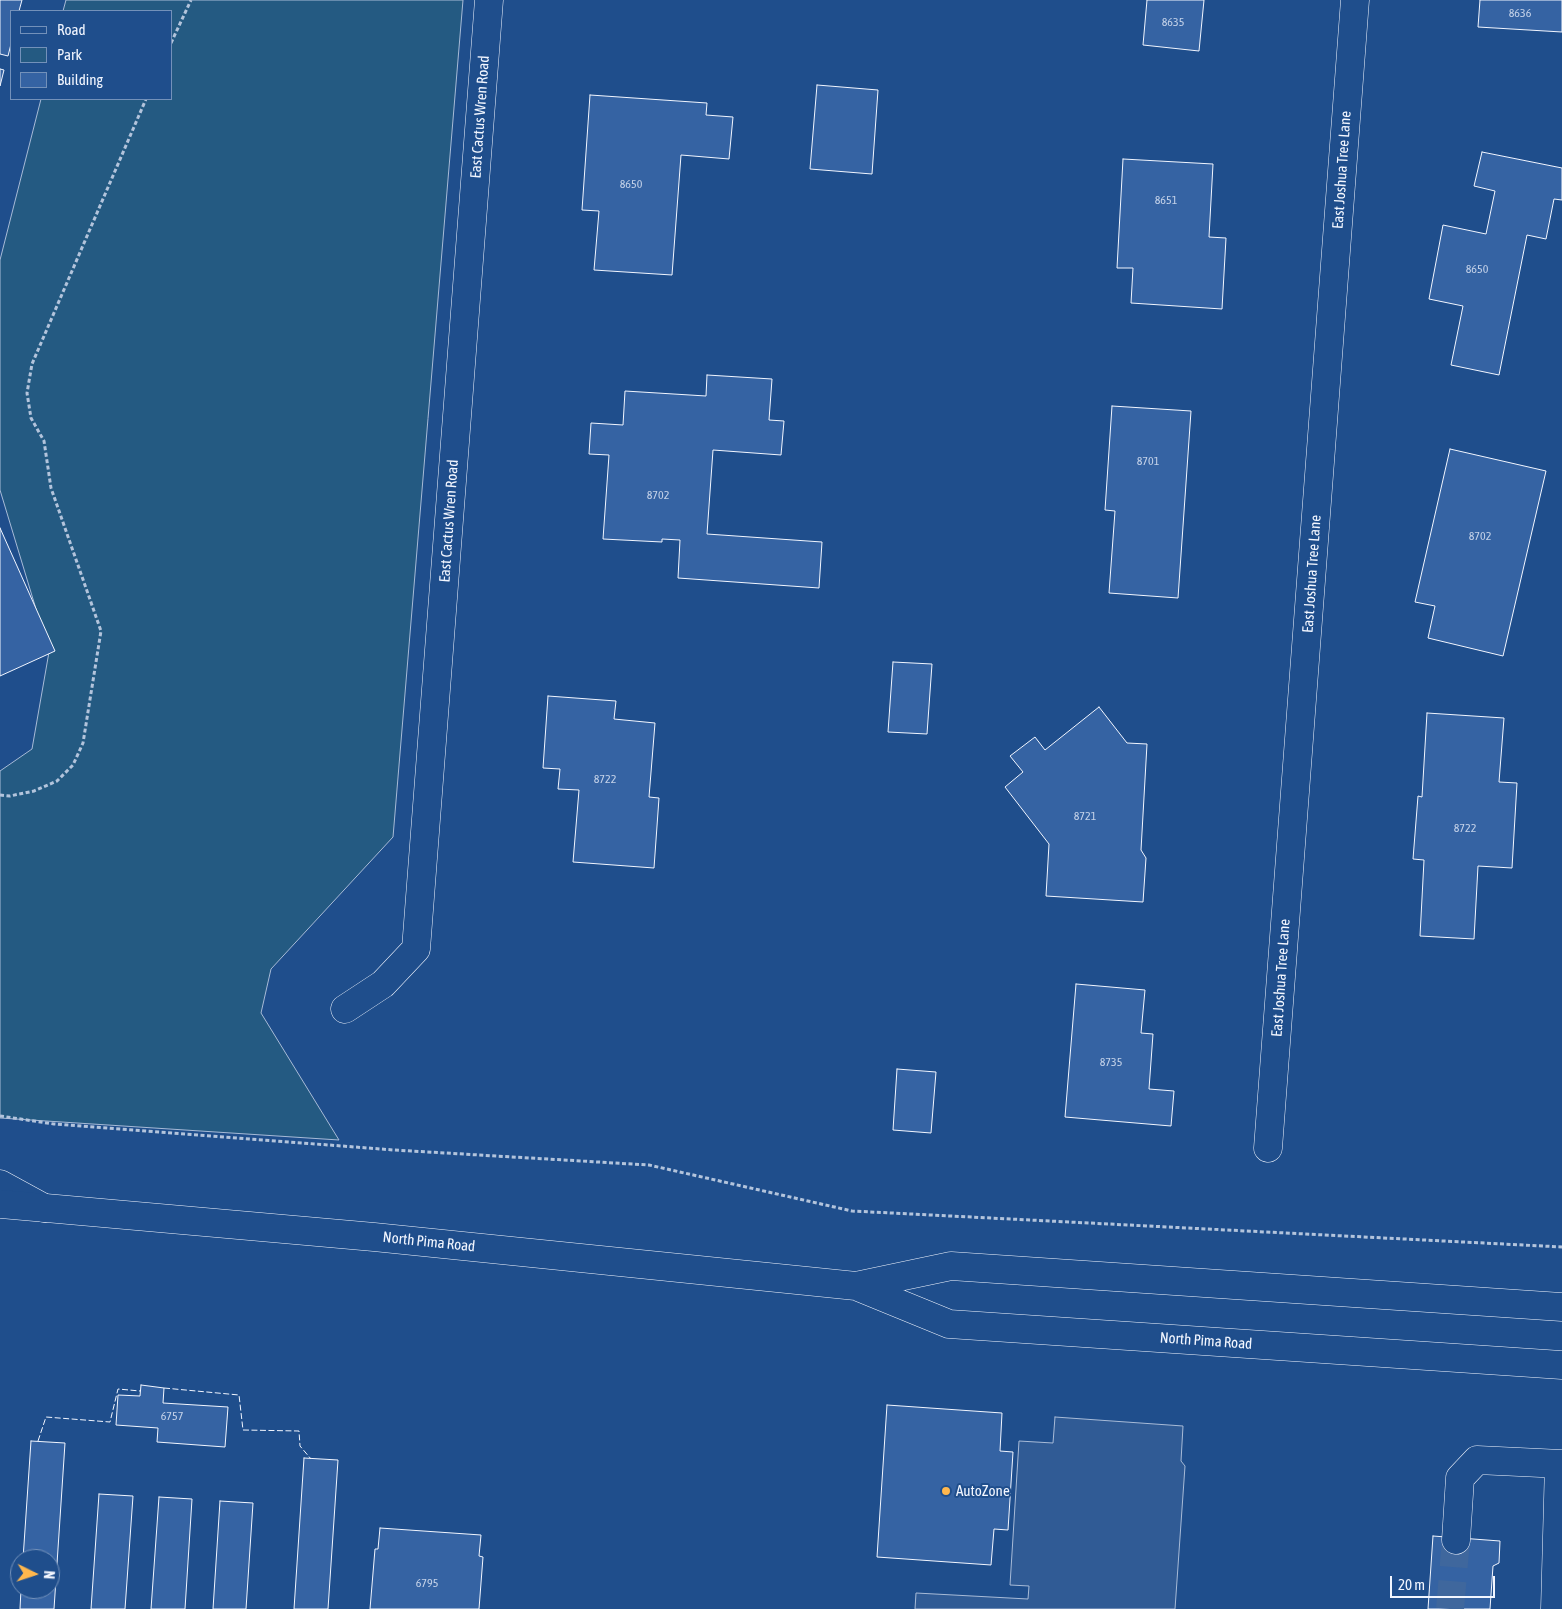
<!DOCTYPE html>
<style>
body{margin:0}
#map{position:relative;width:1562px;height:1609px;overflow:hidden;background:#1f4e8c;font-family:"Asap Condensed",sans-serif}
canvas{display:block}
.legend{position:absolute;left:10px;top:10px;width:162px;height:90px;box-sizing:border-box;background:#1f4e8c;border:1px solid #7391ba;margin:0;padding:6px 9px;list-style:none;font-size:15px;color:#f2f6ff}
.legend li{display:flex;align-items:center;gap:10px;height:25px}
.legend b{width:25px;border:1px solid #7391ba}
.north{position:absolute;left:10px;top:1549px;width:50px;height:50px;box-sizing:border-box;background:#1f4e8c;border:1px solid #7391ba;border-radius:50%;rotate:94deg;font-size:14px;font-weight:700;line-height:20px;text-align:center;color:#f2f6ff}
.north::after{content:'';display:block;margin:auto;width:18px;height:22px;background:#ffb74d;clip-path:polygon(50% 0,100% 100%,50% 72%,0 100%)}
.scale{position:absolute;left:1390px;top:1576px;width:105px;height:22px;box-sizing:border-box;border:2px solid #f2f6ff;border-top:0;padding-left:6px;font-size:15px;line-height:18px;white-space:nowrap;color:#f2f6ff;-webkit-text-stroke:4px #1f4e8c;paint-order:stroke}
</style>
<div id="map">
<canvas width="1562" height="1609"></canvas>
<ul class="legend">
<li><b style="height:6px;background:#1f4e8c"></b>Road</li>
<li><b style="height:14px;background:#245a82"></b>Park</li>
<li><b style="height:14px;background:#3563a3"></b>Building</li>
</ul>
<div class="north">N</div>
<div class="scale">20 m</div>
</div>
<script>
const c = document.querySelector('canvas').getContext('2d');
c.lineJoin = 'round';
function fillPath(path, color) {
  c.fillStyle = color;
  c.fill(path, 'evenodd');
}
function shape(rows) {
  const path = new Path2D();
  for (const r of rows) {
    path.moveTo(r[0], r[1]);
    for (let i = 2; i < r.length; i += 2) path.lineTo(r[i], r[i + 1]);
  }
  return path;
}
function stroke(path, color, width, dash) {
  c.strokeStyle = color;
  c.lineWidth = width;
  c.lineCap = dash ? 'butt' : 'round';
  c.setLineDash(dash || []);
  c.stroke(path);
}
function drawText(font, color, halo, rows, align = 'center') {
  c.font = font + ' "Asap Condensed",sans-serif';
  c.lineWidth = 4;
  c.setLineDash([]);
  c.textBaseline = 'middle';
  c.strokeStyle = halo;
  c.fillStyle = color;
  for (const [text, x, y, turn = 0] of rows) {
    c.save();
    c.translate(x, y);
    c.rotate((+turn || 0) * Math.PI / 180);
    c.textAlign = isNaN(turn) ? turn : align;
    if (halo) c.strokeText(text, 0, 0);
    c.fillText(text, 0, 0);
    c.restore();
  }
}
const green = shape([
 [66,0,463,0,393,837,271,969,261,1013,339,1140,0,1118,0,771,32,749,49,652,0,490,0,260,41,99,171,99,171,11,63,11,66,0]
]);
fillPath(green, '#245a82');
stroke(green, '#a8bbd7', 1);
const parking = shape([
 [1055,1417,1183,1426,1181,1461,1185,1466,1175,1609,915,1609,916,1593,1028,1599,1029,1586,1010,1585,1019,1441,1053,1443,1055,1417]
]);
fillPath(parking, '#305b95');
stroke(parking, '#a8bbd7', 1);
const building = shape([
 [0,0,22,0,19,11,11,11,11,44,8,56,0,54,0,0],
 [1147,0,1204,0,1199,51,1143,45,1147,0],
 [1480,0,1562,0,1562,32,1478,27,1480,0],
 [0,69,4,70,0,86,0,69],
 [817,85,878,90,872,174,810,169,817,85],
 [590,95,707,103,706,115,733,117,729,159,681,155,672,275,594,270,599,211,582,210,590,95],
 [1482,152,1562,168,1562,200,1554,199,1546,239,1527,235,1499,375,1451,365,1463,306,1429,299,1443,225,1486,234,1495,191,1474,186,1482,152],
 [1123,159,1213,164,1209,237,1226,238,1222,309,1131,303,1133,268,1117,268,1123,159],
 [707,375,772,379,769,420,784,421,781,455,713,450,707,534,822,542,819,588,678,578,680,540,662,539,662,542,603,539,609,455,589,454,591,423,623,425,625,391,706,396,707,375],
 [1112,406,1191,411,1178,598,1109,593,1115,511,1105,510,1112,406],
 [1450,449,1546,471,1503,656,1428,638,1435,606,1415,602,1450,449],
 [0,528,55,651,0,676,0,528],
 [893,662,932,664,927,734,888,732,893,662],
 [548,696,616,701,614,719,655,723,649,797,659,798,654,868,573,862,579,790,558,789,560,769,543,768,548,696],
 [1099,707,1127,743,1147,744,1141,850,1146,858,1143,902,1046,896,1049,844,1005,787,1023,772,1010,756,1035,737,1045,750,1099,707],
 [1427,713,1504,718,1499,782,1517,783,1512,868,1478,866,1474,939,1420,936,1424,860,1413,859,1418,796,1422,797,1427,713],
 [1076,984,1145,990,1141,1033,1153,1034,1149,1089,1174,1091,1171,1126,1065,1117,1076,984],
 [897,1069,936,1072,931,1133,893,1130,897,1069],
 [141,1385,164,1388,163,1403,228,1407,225,1447,157,1442,158,1428,116,1425,118,1395,140,1396,141,1385],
 [887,1405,1002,1413,1000,1451,1013,1452,1008,1530,994,1529,991,1565,877,1557,887,1405],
 [31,1441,65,1443,54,1609,20,1609,21,1589,50,1589,50,1559,23,1559,31,1441],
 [304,1458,338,1460,328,1609,294,1609,304,1458],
 [99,1494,133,1496,125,1609,91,1609,99,1494],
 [159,1497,192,1499,185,1609,151,1609,159,1497],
 [220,1501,253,1503,246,1609,213,1609,220,1501],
 [380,1528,481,1535,479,1556,483,1557,479,1609,370,1609,375,1549,378,1549,380,1528],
 [1433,1536,1500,1541,1499,1563,1493,1566,1490,1609,1428,1609,1433,1536]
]);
fillPath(building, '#3563a3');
stroke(building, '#f2f6ff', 1);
stroke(shape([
 [1450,1609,1456,1540]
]), '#3f679d', 28, [28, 14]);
const minor = shape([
 [345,1009,383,984,416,949,489,0],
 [1268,1148,1355,0],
 [0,1184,44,1208],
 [1456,1540,1460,1478,1477,1460,1562,1464],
 [1555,1609,1559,1464]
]);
const major = shape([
 [0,1204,374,1237,856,1286,949,1324,1562,1365],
 [856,1286,951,1266,1562,1307]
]);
stroke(minor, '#f2f6ff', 29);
stroke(major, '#f2f6ff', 29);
stroke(shape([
 [171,43,191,0],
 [0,795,10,796,34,791,57,781,73,765,83,743,101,631,51,488,44,441,31,418,27,393,32,364,146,99],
 [0,1116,54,1124,394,1150,649,1165,852,1211,1562,1247]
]), '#b3c4dc', 3, [4, 2.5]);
stroke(minor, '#1f4e8c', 28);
stroke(major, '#1f4e8c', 28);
stroke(shape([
 [164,1388,239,1395,243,1430,299,1431,300,1446,311,1459],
 [38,1441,46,1417,110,1422,118,1389,140,1391]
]), '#f2f6ff', 1, [6, 2.5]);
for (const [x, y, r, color] of [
 [946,1491,5,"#ffb74d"]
]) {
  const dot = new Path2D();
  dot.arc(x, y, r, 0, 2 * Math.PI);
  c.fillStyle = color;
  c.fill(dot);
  stroke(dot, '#1f4e8c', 2);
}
drawText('12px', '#c3d1e8', null, [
 ["8636",1520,13],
 ["8635",1173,22],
 ["8650",631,184],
 ["8651",1166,200],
 ["8650",1477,269],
 ["8701",1148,461],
 ["8702",658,495],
 ["8702",1480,536],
 ["8722",605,779],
 ["8721",1085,816],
 ["8722",1465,828],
 ["8735",1111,1062],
 ["6757",172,1416],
 ["6795",427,1583]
]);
drawText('15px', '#f2f6ff', '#1f4e8c', [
 ["East Cactus Wren Road",480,117,-86],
 ["East Joshua Tree Lane",1342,170,-86],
 ["East Cactus Wren Road",449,521,-86],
 ["East Joshua Tree Lane",1312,574,-86],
 ["East Joshua Tree Lane",1281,978,-86],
 ["North Pima Road",429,1242,6],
 ["North Pima Road",1206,1341,4]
]);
drawText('15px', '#f2f6ff', '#1f4e8c', [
 ["AutoZone",956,1491]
], 'left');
</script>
